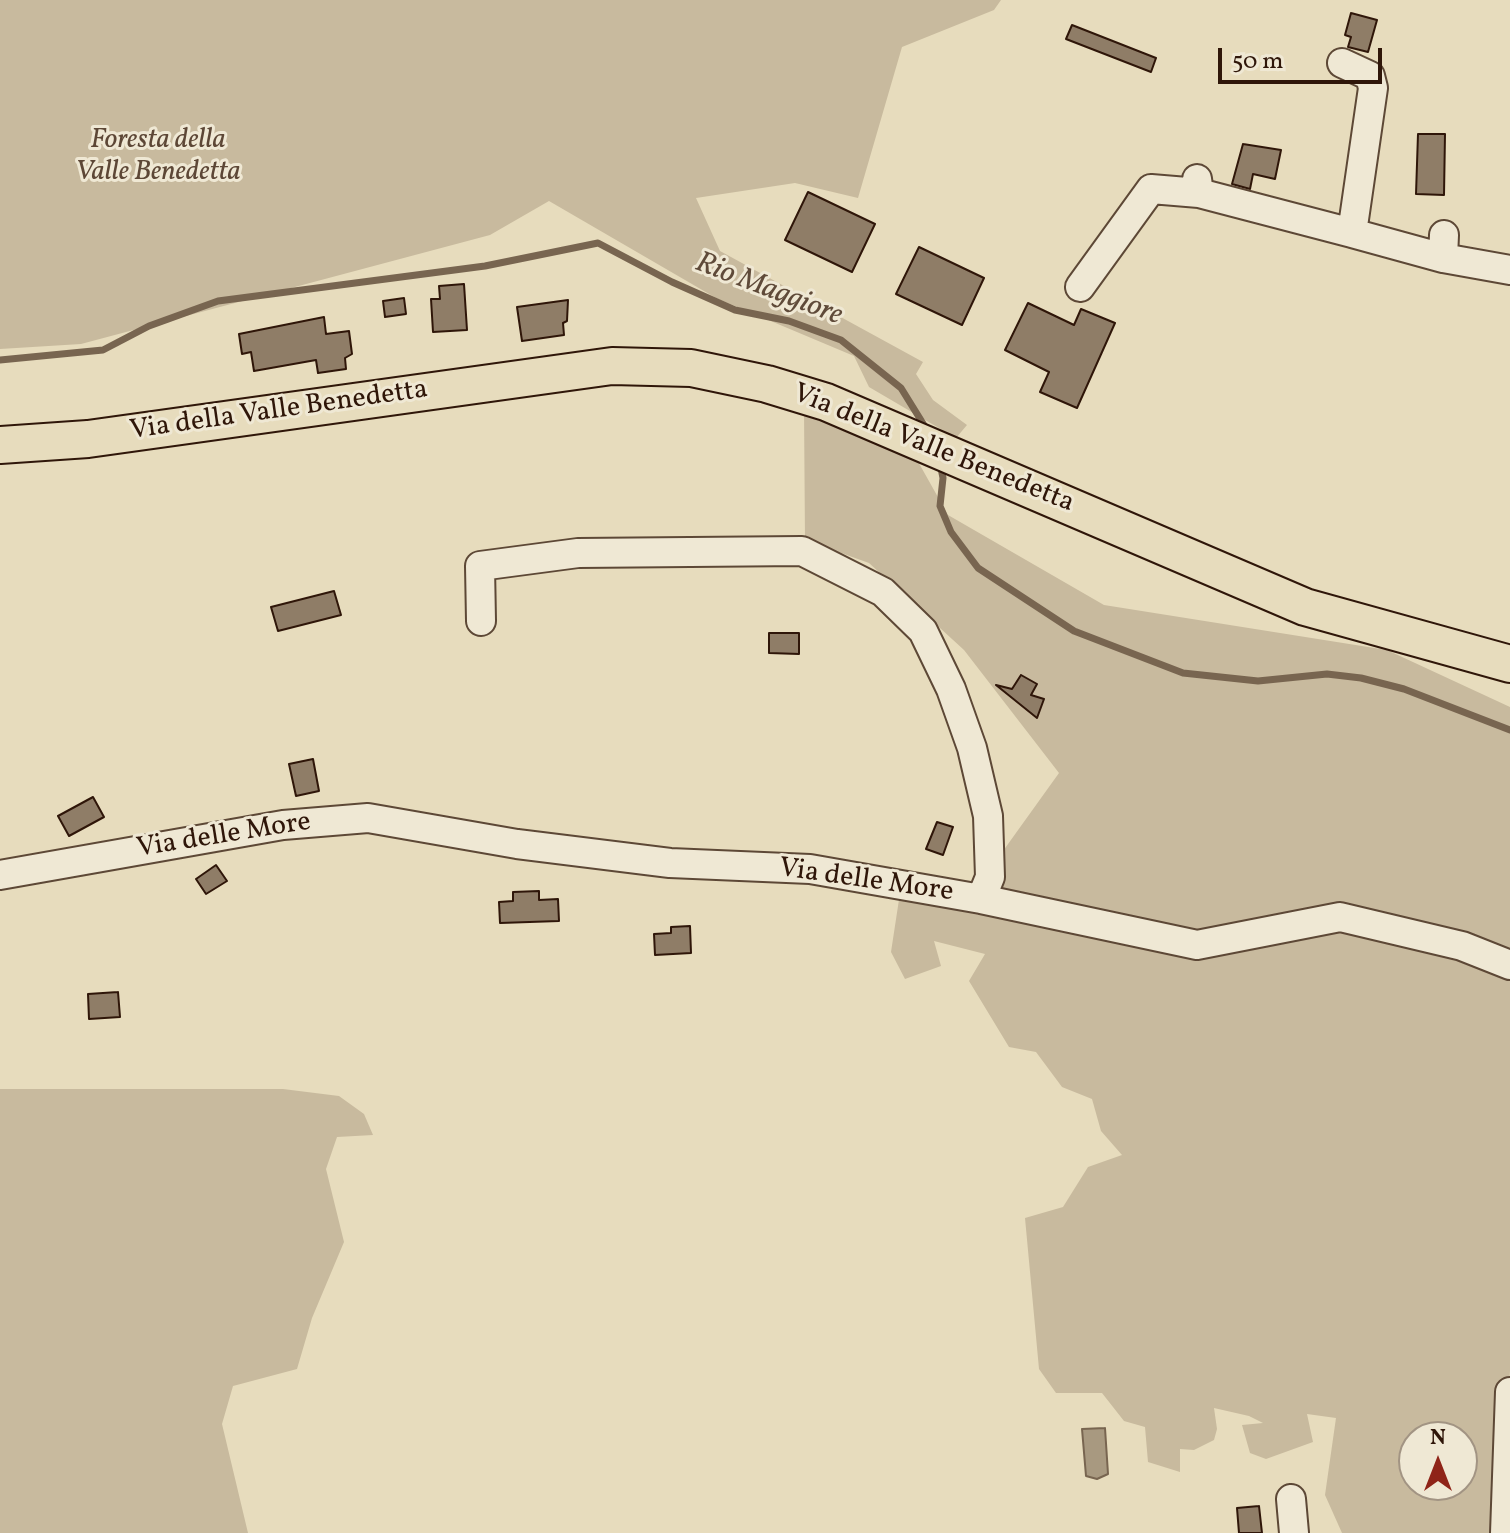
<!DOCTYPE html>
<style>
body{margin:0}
#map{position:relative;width:1510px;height:1533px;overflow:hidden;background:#e7dcbd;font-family:Vollkorn,serif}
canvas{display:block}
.north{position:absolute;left:1398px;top:1421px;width:80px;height:80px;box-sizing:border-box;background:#efe8d4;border:2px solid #a29483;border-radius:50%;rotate:0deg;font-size:22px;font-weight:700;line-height:32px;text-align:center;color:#2f1609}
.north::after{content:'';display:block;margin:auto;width:28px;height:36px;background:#8f2418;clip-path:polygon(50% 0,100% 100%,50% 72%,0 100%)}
.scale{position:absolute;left:1218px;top:48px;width:164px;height:36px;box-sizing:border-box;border:4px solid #2f1609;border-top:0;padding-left:10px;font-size:24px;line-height:28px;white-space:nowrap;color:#2f1609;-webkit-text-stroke:6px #efe8d4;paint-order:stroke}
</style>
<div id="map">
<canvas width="1510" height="1533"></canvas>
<div class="north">N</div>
<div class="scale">50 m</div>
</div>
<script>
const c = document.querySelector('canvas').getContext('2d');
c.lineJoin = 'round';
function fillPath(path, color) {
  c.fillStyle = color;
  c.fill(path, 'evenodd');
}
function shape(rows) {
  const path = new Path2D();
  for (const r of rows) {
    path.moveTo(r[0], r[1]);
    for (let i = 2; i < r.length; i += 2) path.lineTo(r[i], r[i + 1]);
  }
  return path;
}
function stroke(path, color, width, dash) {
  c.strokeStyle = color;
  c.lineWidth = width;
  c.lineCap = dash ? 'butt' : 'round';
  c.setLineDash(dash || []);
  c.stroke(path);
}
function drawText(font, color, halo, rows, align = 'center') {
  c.font = font + ' Vollkorn,serif';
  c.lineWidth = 6;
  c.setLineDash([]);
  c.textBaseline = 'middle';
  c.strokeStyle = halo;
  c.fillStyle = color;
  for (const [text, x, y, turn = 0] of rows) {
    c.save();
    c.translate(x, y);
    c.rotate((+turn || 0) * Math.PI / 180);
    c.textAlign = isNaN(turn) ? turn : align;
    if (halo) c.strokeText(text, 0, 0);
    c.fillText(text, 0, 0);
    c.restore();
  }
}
fillPath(shape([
 [0,0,1001,0,994,10,902,47,858,198,795,183,696,198,720,251,923,362,916,374,933,400,967,425,956,438,869,387,854,356,716,298,549,201,490,235,81,344,0,349],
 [804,409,916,458,948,515,1104,605,1387,650,1510,707,1510,1371,1497,1533,1342,1533,1325,1495,1336,1418,1307,1414,1313,1442,1266,1459,1250,1453,1242,1425,1263,1423,1249,1416,1214,1408,1217,1429,1214,1440,1194,1450,1180,1449,1180,1472,1148,1462,1145,1427,1124,1421,1102,1393,1056,1393,1039,1369,1025,1218,1063,1207,1088,1167,1122,1155,1101,1131,1092,1099,1062,1087,1036,1052,1009,1047,969,981,985,954,934,941,941,966,905,979,891,952,900,893,970,897,1059,773,964,650,869,563,805,540],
 [1414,1437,1462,1437,1462,1485,1414,1485],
 [0,1089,283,1089,339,1096,364,1114,373,1135,337,1137,326,1169,344,1242,312,1318,297,1369,233,1386,222,1424,248,1533,0,1533]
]), '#c8ba9e');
const water = shape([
 [1105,1428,1108,1474,1097,1479,1086,1476,1082,1429,1105,1428]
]);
fillPath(water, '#a89980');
stroke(water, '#786550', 2);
stroke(shape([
 [0,360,103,350,149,326,218,301,485,266,598,243,672,282,735,310,789,321,841,340,901,388,927,430],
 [940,463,943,478,940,506,951,532,978,568,1074,631,1183,673,1258,681,1327,674,1361,678,1404,689,1510,730]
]), '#786550', 7);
const building = shape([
 [1351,13,1377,20,1368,52,1348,47,1351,37,1345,35,1351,13],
 [1072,25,1156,58,1151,72,1066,39,1072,25],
 [1418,134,1445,134,1444,195,1416,194,1418,134],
 [1243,144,1281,150,1275,179,1253,174,1250,189,1232,184,1243,144],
 [808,192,875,224,852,272,785,240,808,192],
 [919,247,984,278,962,325,896,294,919,247],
 [464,284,467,330,433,332,431,299,440,299,439,286,464,284],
 [404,298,406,314,385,317,383,301,404,298],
 [568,300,567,321,563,323,564,335,522,341,517,307,568,300],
 [1028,303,1074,325,1081,309,1115,323,1077,408,1040,392,1049,372,1005,350,1028,303],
 [324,317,326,334,349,331,352,354,345,358,346,369,318,373,316,360,254,371,251,352,242,354,239,334,324,317],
 [334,591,341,615,278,631,271,607,334,591],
 [769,633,799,633,799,654,769,653,769,633],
 [1021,675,1037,684,1031,695,1044,699,1037,718,996,685,1012,689,1021,675],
 [313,759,319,791,296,796,289,764,313,759],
 [93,797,104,817,69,836,58,816,93,797],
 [937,822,953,827,943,855,926,849,937,822],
 [216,865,227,881,206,894,196,879,216,865],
 [539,891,539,900,558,899,559,921,500,923,499,902,513,901,513,892,539,891],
 [690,926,691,953,655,955,654,934,671,933,671,927,690,926],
 [118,992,120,1017,89,1019,88,994,118,992],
 [1259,1506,1262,1533,1239,1533,1237,1508,1259,1506]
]);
fillPath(building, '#8f7d67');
stroke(building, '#2f1609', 2);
const minor = shape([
 [1342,63,1370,76,1373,88,1352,233,1443,258],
 [1197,179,1199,193,1352,233],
 [1444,235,1443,258,1510,270],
 [1080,287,1151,189,1199,193],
 [0,875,283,825,368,818,517,844,670,863,810,869,981,899,990,877,988,816,972,748,951,689,923,631,883,592,802,551,578,553,480,566,481,621],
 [981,899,1197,945,1340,917,1462,946,1510,965],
 [1291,1499,1294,1533],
 [1505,1533,1510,1392]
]);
const major = shape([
 [0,445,88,439,612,366,691,368,767,384,826,402,1305,607,1510,664]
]);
stroke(minor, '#5d4836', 32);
stroke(major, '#2f1609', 40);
stroke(minor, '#efe8d4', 28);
stroke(major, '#e7dcbd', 36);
drawText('italic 28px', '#5d4736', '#efe8d4', [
 ["Foresta della",158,142],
 ["Valle Benedetta",158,174]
]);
drawText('28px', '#2f1609', '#efe8d4', [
 ["Via della Valle Benedetta",279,412,-8],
 ["Via della Valle Benedetta",933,450,22],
 ["Via delle More",224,837,-9],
 ["Via delle More",866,882,8]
]);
drawText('italic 30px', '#5f4a39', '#efe8d4', [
 ["Rio Maggiore",768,291,21]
]);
</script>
